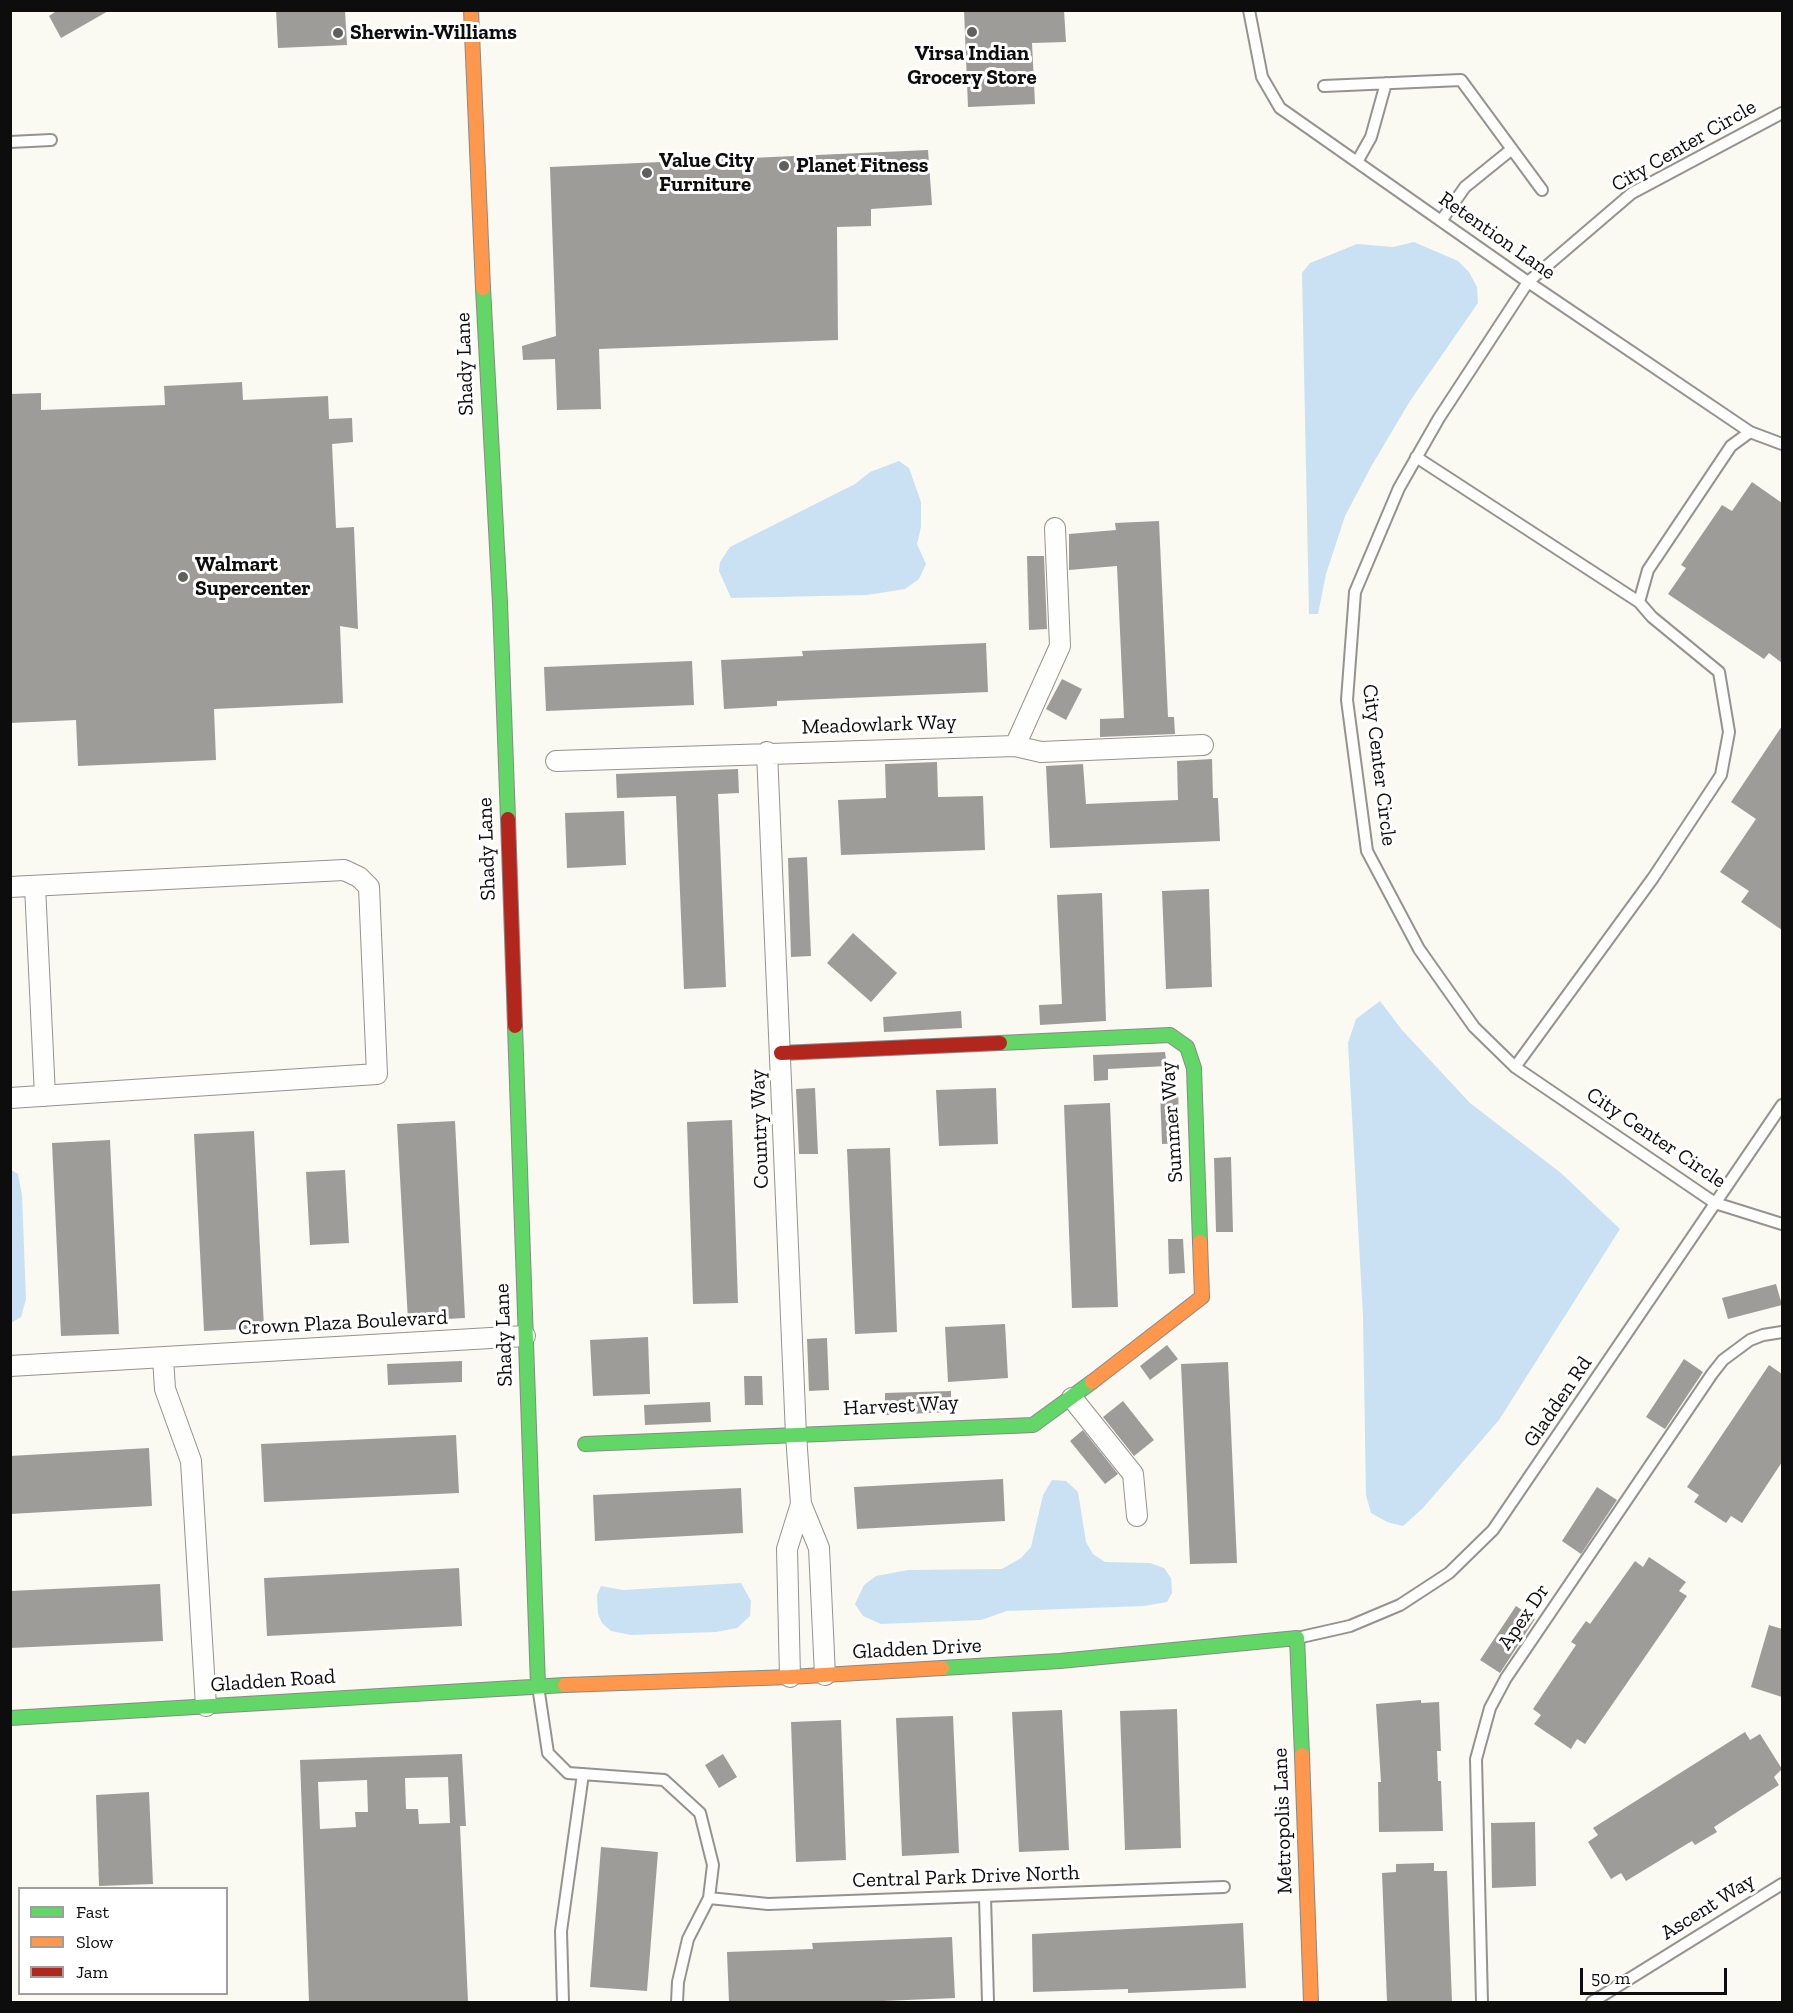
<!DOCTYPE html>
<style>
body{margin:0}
#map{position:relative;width:1793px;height:2013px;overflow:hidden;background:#faf9f2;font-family:"Zilla Slab",serif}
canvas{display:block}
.frame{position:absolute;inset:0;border:12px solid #0d0d0d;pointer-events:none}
.legend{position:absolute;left:18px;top:1887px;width:210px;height:108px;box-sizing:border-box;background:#fff;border:2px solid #9e9e9e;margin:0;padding:8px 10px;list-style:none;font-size:18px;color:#0d0d0d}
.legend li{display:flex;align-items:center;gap:12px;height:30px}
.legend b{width:30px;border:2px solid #9e9e9e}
.scale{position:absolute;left:1580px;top:1968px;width:147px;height:27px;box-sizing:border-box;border:3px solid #0d0d0d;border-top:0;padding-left:8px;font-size:18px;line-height:21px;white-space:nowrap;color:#0d0d0d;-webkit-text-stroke:4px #fff;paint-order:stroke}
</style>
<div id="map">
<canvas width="1793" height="2013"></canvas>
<div class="frame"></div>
<ul class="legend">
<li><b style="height:8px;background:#63d668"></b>Fast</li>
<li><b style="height:8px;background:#ff974d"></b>Slow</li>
<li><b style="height:8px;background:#b3261e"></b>Jam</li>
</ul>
<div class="scale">50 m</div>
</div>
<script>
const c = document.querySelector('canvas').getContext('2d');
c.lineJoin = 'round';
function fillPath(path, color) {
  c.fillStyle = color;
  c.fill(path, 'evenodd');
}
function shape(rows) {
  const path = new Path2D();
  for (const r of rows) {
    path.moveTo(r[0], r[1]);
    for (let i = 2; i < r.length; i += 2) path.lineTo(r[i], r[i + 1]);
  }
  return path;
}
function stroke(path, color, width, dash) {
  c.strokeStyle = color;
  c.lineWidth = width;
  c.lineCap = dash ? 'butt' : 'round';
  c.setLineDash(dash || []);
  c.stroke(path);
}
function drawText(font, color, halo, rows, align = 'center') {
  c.font = font + ' "Zilla Slab",serif';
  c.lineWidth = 6;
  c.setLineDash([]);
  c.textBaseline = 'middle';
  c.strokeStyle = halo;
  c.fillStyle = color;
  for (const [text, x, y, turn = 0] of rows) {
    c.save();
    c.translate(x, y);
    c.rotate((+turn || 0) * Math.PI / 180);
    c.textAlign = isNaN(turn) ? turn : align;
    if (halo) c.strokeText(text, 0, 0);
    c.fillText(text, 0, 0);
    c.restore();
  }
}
fillPath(shape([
 [1414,242,1458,261,1469,272,1477,287,1478,303,1410,401,1372,465,1345,516,1326,574,1318,614,1309,614,1302,273,1310,263,1357,244,1393,247],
 [899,461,909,468,921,502,921,527,917,544,926,564,919,579,905,589,867,595,731,598,719,571,720,562,730,547,855,484,870,472],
 [1380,1001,1402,1030,1470,1103,1561,1173,1620,1229,1499,1420,1423,1508,1403,1526,1387,1522,1371,1513,1366,1495,1363,1316,1348,1043,1356,1019],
 [11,1170,18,1174,22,1195,26,1299,21,1317,11,1323],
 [1052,1480,1066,1481,1078,1492,1086,1542,1093,1554,1105,1562,1150,1563,1164,1568,1171,1578,1172,1593,1167,1602,1144,1606,1007,1611,981,1620,881,1624,863,1616,855,1604,864,1585,876,1576,908,1570,1002,1569,1021,1558,1031,1547,1043,1495],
 [741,1583,751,1601,750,1616,737,1628,716,1632,631,1635,611,1631,602,1623,598,1614,597,1595,601,1586,623,1590]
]), '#cae1f3');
fillPath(shape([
 [58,10,110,10,61,38,49,16],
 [276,10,345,10,347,45,278,48],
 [964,10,1064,10,1066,42,1032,43,1035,104,968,107],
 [928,150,932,205,871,209,871,226,837,227,838,340,599,349,601,409,557,410,555,359,523,360,522,346,556,336,550,167],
 [242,382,243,400,328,396,329,419,352,418,353,442,332,444,336,528,354,527,358,629,340,626,343,703,214,709,216,760,78,766,76,720,10,723,10,394,41,393,41,410,165,405,164,386],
 [1752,482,1782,503,1782,663,1769,653,1764,659,1668,594,1686,568,1681,565,1722,505,1732,511],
 [1159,521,1168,717,1174,717,1175,734,1100,737,1100,719,1124,718,1117,566,1069,570,1069,534,1116,530,1115,523],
 [1027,556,1044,556,1047,629,1029,630],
 [986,643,988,692,777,701,777,706,724,709,721,660,803,656,802,651],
 [692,661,694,705,546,711,544,667],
 [1062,679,1082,689,1066,720,1046,709],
 [1782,726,1782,930,1741,902,1749,891,1720,872,1756,819,1731,802],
 [1212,759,1213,798,1218,798,1220,841,1050,848,1046,766,1083,764,1086,804,1178,800,1177,761],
 [937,762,938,797,983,796,985,850,841,855,838,800,886,798,885,764],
 [738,769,739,793,718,794,726,987,684,989,676,796,617,798,616,774],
 [624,811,626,865,567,868,565,813],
 [807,857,811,956,791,957,788,858],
 [1209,889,1212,987,1166,989,1162,891],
 [1102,893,1106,1021,1040,1025,1039,1005,1062,1004,1057,895],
 [853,933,897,973,871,1002,827,963],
 [961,1011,962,1028,884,1032,883,1017],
 [1165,1052,1167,1066,1108,1069,1108,1080,1094,1081,1093,1055],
 [815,1088,818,1154,799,1154,796,1089],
 [996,1088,998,1144,939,1146,936,1090],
 [1178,1091,1180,1143,1162,1144,1160,1092],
 [1110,1103,1118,1307,1072,1308,1064,1105],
 [732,1120,738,1303,693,1304,687,1122],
 [455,1121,465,1318,408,1321,397,1124],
 [254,1131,264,1328,204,1331,194,1134],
 [110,1140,119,1334,61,1336,52,1143],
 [890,1148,897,1332,855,1334,847,1149],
 [1231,1157,1233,1232,1216,1232,1214,1158],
 [345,1170,349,1243,310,1245,306,1172],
 [1168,1239,1183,1239,1185,1273,1169,1274],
 [1776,1284,1782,1305,1728,1319,1722,1298],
 [1005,1324,1008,1378,948,1382,945,1327],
 [648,1337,650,1394,593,1396,590,1340],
 [827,1338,829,1390,809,1391,807,1339],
 [1167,1345,1178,1359,1150,1380,1140,1366],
 [1684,1359,1703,1372,1665,1429,1646,1417],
 [462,1361,462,1382,388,1385,387,1364],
 [1228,1362,1237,1563,1190,1564,1181,1364],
 [1769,1365,1782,1374,1782,1462,1742,1523,1731,1516,1726,1523,1694,1502,1699,1495,1687,1487],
 [744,1376,762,1376,763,1405,745,1405],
 [951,1391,951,1412,885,1415,885,1393],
 [1123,1401,1154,1440,1134,1456,1103,1417],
 [710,1402,711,1422,645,1425,644,1405],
 [1083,1430,1118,1474,1105,1484,1070,1441],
 [456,1435,459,1493,264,1502,261,1444],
 [149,1448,152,1506,10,1514,10,1456],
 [1003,1479,1005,1521,857,1529,854,1487],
 [1597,1487,1617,1500,1581,1554,1562,1541],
 [741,1488,743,1533,595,1541,593,1495],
 [1649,1557,1686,1582,1679,1591,1687,1596,1585,1744,1577,1739,1571,1749,1534,1724,1541,1715,1533,1709,1576,1645,1571,1642,1586,1621,1590,1624,1635,1561,1643,1567],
 [459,1568,462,1626,267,1636,264,1578],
 [160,1584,163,1641,10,1648,10,1591],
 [1516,1606,1535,1619,1500,1673,1480,1660],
 [1769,1625,1782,1629,1782,1697,1751,1687],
 [1421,1700,1421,1703,1439,1702,1441,1751,1437,1751,1438,1781,1441,1781,1443,1831,1379,1832,1378,1782,1381,1782,1376,1704],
 [1177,1709,1181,1848,1125,1850,1120,1711],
 [1062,1710,1069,1850,1019,1852,1012,1712],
 [953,1716,959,1853,902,1856,896,1718],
 [841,1720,846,1860,796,1862,791,1722],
 [1745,1732,1750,1740,1760,1734,1782,1769,1774,1777,1779,1785,1714,1827,1717,1832,1695,1845,1692,1841,1626,1881,1621,1873,1611,1879,1588,1842,1598,1835,1593,1828],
 [462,1754,466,1826,460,1826,468,2002,309,2002,300,1760],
 [448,1777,450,1823,419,1824,418,1809,406,1809,405,1778],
 [367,1780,368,1812,355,1812,356,1827,320,1829,318,1782],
 [723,1754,737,1777,719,1788,705,1765],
 [149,1792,153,1884,99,1886,96,1795],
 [1535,1822,1536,1886,1492,1888,1491,1823],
 [601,1847,658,1852,647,1991,590,1987],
 [1434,1863,1434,1871,1447,1871,1452,2002,1387,2002,1382,1873,1396,1872,1396,1864],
 [1243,1923,1246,1988,1128,1993,1128,1989,1033,1992,1032,1934],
 [952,1937,955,1998,859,2002,729,2002,727,1952,813,1949,812,1943]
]), '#9e9c98');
const lane = shape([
 [1249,10,1262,77,1280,108,1528,282,1750,432,1782,444],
 [1324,86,1461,80,1542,190],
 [1782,113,1632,193,1528,282,1439,418,1399,488,1355,592,1347,700,1367,851,1419,949,1474,1027,1515,1067,1715,1203,1782,1224],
 [10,142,51,140],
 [1357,162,1371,137,1386,83],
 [1441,221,1465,187,1512,149],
 [1416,457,1639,602],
 [1515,1067,1653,878,1721,775,1729,732,1719,672,1652,617,1639,602,1648,570,1731,446,1750,432],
 [1297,1638,1350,1626,1400,1605,1449,1573,1493,1530,1782,1105],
 [538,1686,548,1753,568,1773,664,1780,700,1813,713,1865,709,1898,688,1939,678,1982,677,2002],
 [985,1897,988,2002],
 [709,1898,768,1904,1224,1887],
 [563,2002,561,1931,583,1774],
 [1482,2002,1476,1759,1490,1708,1506,1678,1712,1374,1723,1360,1750,1340,1763,1335,1782,1332],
 [1592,2002,1782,1884]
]);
const street = shape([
 [1015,746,1060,646,1055,528],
 [767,752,796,1435,801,1504,819,1548,825,1675],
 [556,761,1015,746,1041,752,1203,745],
 [35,886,45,1096],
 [10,887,344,870,359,877,369,887,377,1074,10,1098],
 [163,1358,165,1389,191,1461,206,1706],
 [10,1366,525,1336],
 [1072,1398,1133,1474,1137,1516],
 [790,1677,787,1549,801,1504]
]);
const fast = shape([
 [483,288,500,603,508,819],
 [515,1026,538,1686],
 [1000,1043,1170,1035,1187,1047,1194,1068,1200,1242],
 [585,1444,1033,1425,1092,1382],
 [942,1668,1060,1661,1297,1638,1302,1755],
 [10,1718,565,1685]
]);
const slow = shape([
 [471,10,483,288],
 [1092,1382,1202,1297,1200,1242],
 [565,1685,790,1677,942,1668],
 [1302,1755,1311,2002]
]);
const jam = shape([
 [508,819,515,1026],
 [781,1053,1000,1043]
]);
stroke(lane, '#949390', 14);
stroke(street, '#949390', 22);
stroke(fast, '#8a8a87', 16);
stroke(slow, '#8a8a87', 16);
stroke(jam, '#8a8a87', 16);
stroke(lane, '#fefefd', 10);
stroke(street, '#fefefd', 20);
stroke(fast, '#63d668', 14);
stroke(slow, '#ff974d', 14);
stroke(jam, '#b3261e', 14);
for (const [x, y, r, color] of [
 [972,32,6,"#60605d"],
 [338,33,6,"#60605d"],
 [784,166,6,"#60605d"],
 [647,173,6,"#60605d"],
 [183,577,6,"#60605d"]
]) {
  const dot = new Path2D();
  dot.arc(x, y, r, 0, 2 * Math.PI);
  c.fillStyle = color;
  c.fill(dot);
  stroke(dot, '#fff', 2);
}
drawText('bold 21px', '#0d0d0d', '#fff', [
 ["Sherwin-Williams",350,33],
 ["Virsa Indian",972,54,"center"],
 ["Grocery Store",972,78,"center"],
 ["Value City",659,161],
 ["Furniture",659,185],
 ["Planet Fitness",796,166],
 ["Walmart",195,565],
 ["Supercenter",195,589]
], 'left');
drawText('21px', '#0d0d0d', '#fff', [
 ["City Center Circle",1684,146,-30],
 ["Retention Lane",1497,236,35],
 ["Shady Lane",465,364,-92],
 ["Meadowlark Way",879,725,-2],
 ["City Center Circle",1379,765,83],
 ["Shady Lane",487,849,-92],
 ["Summer Way",1172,1122,-94],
 ["Country Way",760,1129,-92],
 ["City Center Circle",1656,1138,34],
 ["Crown Plaza Boulevard",343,1323,-3],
 ["Shady Lane",504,1335,-92],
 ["Gladden Rd",1558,1402,-56],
 ["Harvest Way",901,1406,-3],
 ["Apex Dr",1524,1617,-56],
 ["Gladden Drive",917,1649,-3],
 ["Gladden Road",273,1681,-4],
 ["Metropolis Lane",1283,1821,-92],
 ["Central Park Drive North",966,1877,-2],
 ["Ascent Way",1708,1907,-32]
]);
</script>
